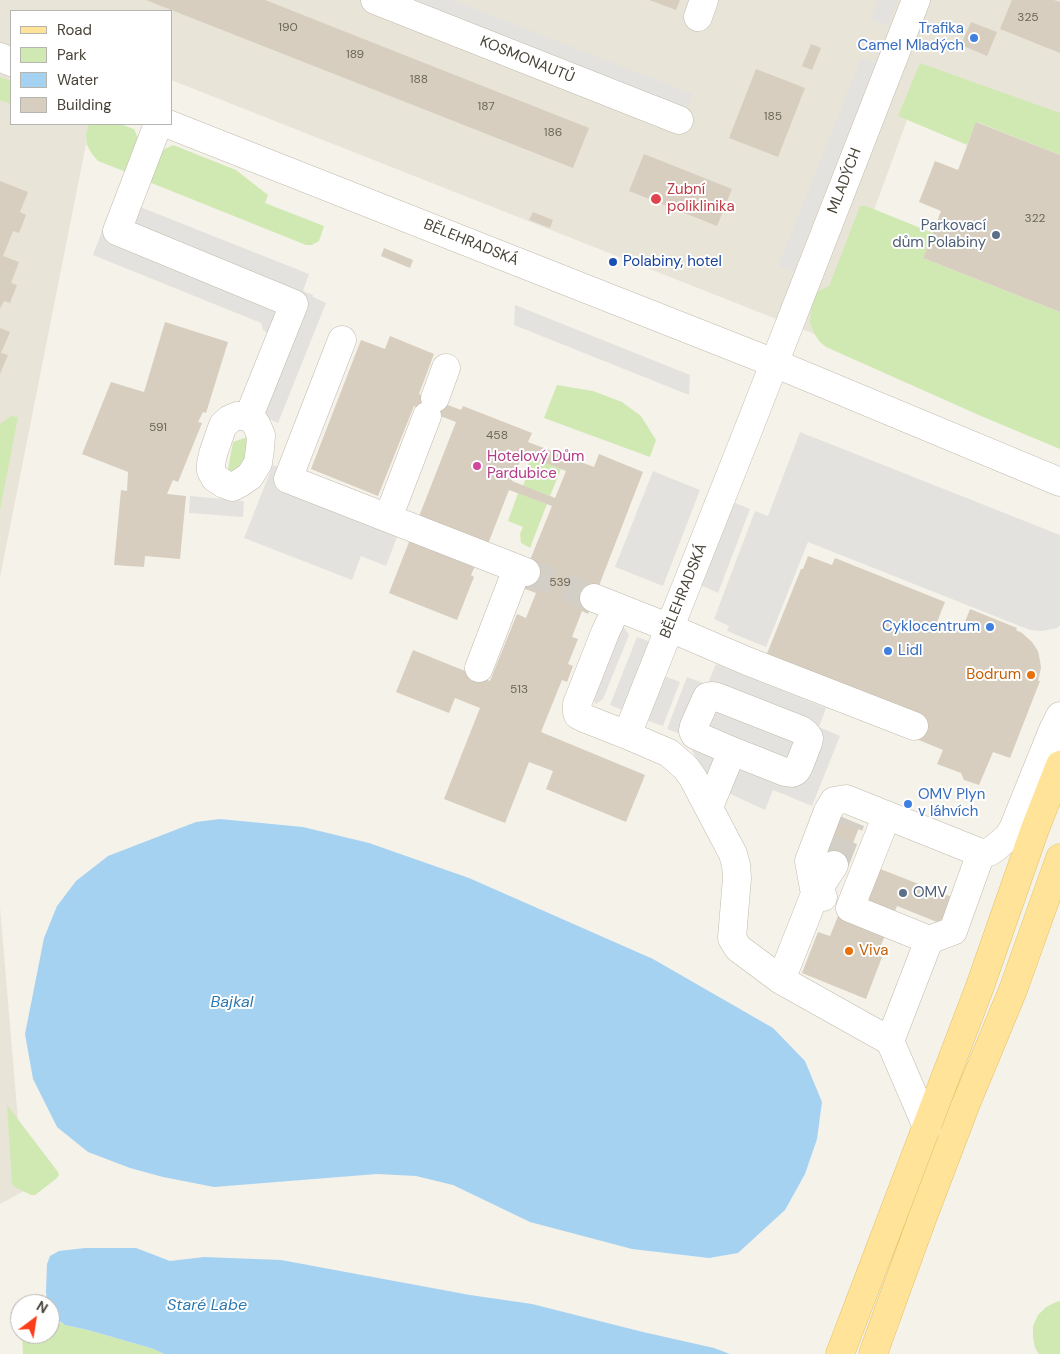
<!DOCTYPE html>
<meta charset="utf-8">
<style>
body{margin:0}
#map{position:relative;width:1060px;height:1354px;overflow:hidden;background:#f5f2ea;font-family:"DM Sans",sans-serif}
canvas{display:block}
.legend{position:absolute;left:10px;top:10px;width:162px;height:115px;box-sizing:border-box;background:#fff;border:1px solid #b6b4af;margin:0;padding:6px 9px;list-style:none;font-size:15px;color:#494338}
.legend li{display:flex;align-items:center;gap:10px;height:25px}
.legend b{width:25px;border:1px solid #b6b4af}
.north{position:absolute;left:10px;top:1294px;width:50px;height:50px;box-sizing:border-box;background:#fff;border:1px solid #b6b4af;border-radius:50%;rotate:31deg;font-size:14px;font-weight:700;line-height:20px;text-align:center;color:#494338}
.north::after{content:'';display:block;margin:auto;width:18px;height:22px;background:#fc3d1a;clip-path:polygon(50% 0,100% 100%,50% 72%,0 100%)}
</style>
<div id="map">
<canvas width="1060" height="1354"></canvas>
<ul class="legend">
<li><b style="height:6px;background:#ffe399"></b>Road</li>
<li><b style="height:14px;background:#d0e9b3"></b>Park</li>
<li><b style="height:14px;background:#a6d2f2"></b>Water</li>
<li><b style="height:14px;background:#d7cebf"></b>Building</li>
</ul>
<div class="north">N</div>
</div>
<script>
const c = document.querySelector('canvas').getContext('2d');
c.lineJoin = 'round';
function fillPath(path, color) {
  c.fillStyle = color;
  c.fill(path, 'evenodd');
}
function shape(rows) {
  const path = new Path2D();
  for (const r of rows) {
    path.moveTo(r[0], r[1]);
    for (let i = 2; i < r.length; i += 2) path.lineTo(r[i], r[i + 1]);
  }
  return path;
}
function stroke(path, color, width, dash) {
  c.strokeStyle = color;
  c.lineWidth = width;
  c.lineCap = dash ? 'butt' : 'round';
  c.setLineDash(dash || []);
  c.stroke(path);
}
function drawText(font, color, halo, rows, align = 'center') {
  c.font = font + ' "DM Sans",sans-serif';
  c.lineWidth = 4;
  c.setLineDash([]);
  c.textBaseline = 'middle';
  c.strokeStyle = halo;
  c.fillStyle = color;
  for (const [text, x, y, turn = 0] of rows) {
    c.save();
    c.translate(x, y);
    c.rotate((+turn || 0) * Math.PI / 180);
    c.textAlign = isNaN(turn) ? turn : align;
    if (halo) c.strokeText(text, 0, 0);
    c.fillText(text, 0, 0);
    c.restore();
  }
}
fillPath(shape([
 [0,0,1060,0,1060,128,923,76,827,339,171,80,171,11,11,11,11,124,90,124,0,577],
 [0,907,24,1191,0,1204]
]), '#e9e4d8');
fillPath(shape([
 [920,63,1060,113,1060,155,977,122,967,145,898,116],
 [0,77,11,81,11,104,0,100],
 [89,124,120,124,134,129,138,138,126,172,98,161,92,154,87,145,86,134],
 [173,145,236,170,268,195,265,203,324,226,319,241,312,245,306,245,149,182,163,150],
 [860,206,865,206,871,208,933,233,923,258,1060,312,1060,449,981,416,826,347,820,342,815,335,810,324,811,307,817,292,829,286],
 [557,385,593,391,622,402,641,416,656,440,650,457,544,418],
 [11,416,18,417,0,510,0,424],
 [250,436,249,461,227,475,233,442],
 [531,457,561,469,550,496,523,486,530,467,528,465],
 [518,493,547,504,530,548,521,543,520,534,523,527,508,521],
 [7,1105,58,1172,59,1175,56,1179,35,1195,31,1195,15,1187,12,1184],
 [1060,1301,1060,1354,1039,1354,1035,1348,1033,1337,1033,1326,1038,1315,1046,1307,1056,1302],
 [57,1320,65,1325,88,1330,154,1349,164,1354,23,1354,22,1334,50,1334,50,1330]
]), '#d0e9b3');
fillPath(shape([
 [401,0,452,0,693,94,686,111],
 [878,0,898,0,887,26,870,20],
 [861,58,876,63,793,272,778,266],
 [115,197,309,274,303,291,313,295,313,297,326,303,278,423,262,416,269,334,263,330,261,323,93,255],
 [515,305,690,375,689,395,514,325],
 [800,432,1060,535,1060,625,1057,628,1042,631,1030,630,808,542,766,647,727,631,729,626,714,619,755,511,768,516],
 [273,465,405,516,386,566,361,556,352,580,244,538],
 [653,471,700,490,663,586,615,567],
 [190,496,244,501,243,517,189,513],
 [733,502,750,509,718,593,700,585],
 [623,626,629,635,603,699,596,704,589,694],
 [637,637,654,643,627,712,610,705],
 [716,664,826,708,819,727,840,736,812,806,773,790,765,810,709,784,685,736,667,729,687,677,706,684,708,683],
 [664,676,680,682,663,726,646,720]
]), '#e4e2de');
fillPath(shape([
 [220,819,303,827,369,843,469,878,653,959,773,1028,805,1061,822,1102,817,1139,805,1174,785,1210,738,1253,709,1258,632,1249,530,1222,453,1185,416,1176,377,1174,214,1187,163,1177,130,1168,88,1152,57,1127,33,1079,25,1034,44,938,57,906,76,881,108,856,196,822],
 [85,1248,136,1248,170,1261,204,1257,281,1260,470,1295,532,1304,643,1332,714,1348,730,1354,164,1354,154,1349,88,1330,65,1325,50,1314,50,1304,47,1304,46,1291,47,1264,50,1256,59,1251]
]), '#a6d2f2');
fillPath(shape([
 [146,0,265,0,589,128,573,168],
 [649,0,680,0,676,10],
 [1012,0,1054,0,1060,2,1060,53,1000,29],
 [971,22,997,32,987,56,961,45],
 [811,44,821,48,812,70,802,66],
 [756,69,805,88,778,157,729,138],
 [976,122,1060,155,1060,312,923,258,941,211,919,202,935,161,958,170],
 [644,154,732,189,717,226,629,191],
 [0,181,28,192,20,212,26,215,19,233,13,231,3,256,19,262,11,283,17,285,10,303,4,301,0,309],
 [533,212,553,220,550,228,529,220],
 [384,248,413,260,410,268,381,256],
 [165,322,228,342,206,413,203,412,198,422,202,423,178,482,173,480,167,494,186,496,180,559,145,556,144,567,114,565,121,490,127,491,128,472,82,454,111,382,144,392],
 [0,328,10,332,1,353,8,355,0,374],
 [390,336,434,354,419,394,461,410,463,406,532,433,528,442,594,467,599,454,643,472,588,614,582,611,572,637,578,639,568,664,573,666,567,682,562,680,541,732,645,775,626,822,546,789,553,771,529,762,505,823,444,799,480,708,455,698,449,713,396,692,413,650,490,681,517,614,526,618,536,593,520,587,521,584,475,566,471,575,474,577,457,620,389,593,456,422,414,406,378,496,311,469,361,340,385,349],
 [523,454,566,471,555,498,512,481],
 [509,490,552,506,530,560,488,544],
 [808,556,832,565,835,558,945,602,937,622,961,632,970,609,1017,628,1016,630,1022,633,1032,642,1038,651,1040,661,1041,668,1038,681,1040,681,1010,758,993,752,979,785,964,780,961,773,937,764,943,750,914,738,766,656,801,569,803,569],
 [836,814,860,825,843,869,818,860],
 [860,861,962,901,952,928,897,906,877,955,882,957,866,999,802,973,818,932,830,936]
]), '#d7cebf');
stroke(shape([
 [526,572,594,598],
 [834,865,851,821]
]), '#d3cfc6', 28, [28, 14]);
const minor = shape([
 [375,0,679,120],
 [698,17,704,0],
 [0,57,11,62],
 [158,124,117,231,294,304,249,416,256,424,261,435,260,449,258,463,250,476,240,483,232,487,224,484,215,478,211,471,211,464,213,454,223,425,230,419,237,416,249,416],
 [168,124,774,363,1060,482],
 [342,340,288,479,526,572],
 [435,398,446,368],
 [388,518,427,416],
 [594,598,670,628,747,661,914,726],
 [617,607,605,633,577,704,577,712,578,715,584,718,627,735,669,753,686,768,693,778,733,854,736,865,737,878,732,938,738,948,781,980,890,1041,927,1127],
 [479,668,517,569],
 [627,735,749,428,916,0],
 [709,807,732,751,695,735,693,731,694,726,707,697,712,696,717,697,801,730,806,734,809,738,808,743,799,766,796,771,792,773,785,772,732,751],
 [887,815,850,908,929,940],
 [823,897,815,894,834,865],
 [781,980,815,894,809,861,828,811,834,801,846,799,981,853],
 [890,1041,929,940,953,931,981,853,989,852,995,848,1008,837,1013,829,1053,730,1060,716]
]);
const major = shape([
 [840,1354,979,989,1035,829,1060,765],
 [873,1354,922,1219,965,1106,1013,990,1060,858]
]);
stroke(minor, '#c1baac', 29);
stroke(major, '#e6c167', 29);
stroke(minor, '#fff', 28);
stroke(major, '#ffe399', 28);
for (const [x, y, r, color] of [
 [974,38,5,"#3f7fe0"],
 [656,199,6,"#e0444e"],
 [996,235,5,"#5c6f8a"],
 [613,262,5,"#1a4fb4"],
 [477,466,5,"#d1479c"],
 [990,627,5,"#3f7fe0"],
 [888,651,5,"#3f7fe0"],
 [1031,675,5,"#e8710a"],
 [908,804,5,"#3f7fe0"],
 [903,893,5,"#5c6f8a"],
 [849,951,5,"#e8710a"]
]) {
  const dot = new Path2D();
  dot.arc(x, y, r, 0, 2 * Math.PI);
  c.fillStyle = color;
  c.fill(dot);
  stroke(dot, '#fff', 2);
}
drawText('12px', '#6c665a', null, [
 ["325",1028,18],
 ["190",288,28],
 ["189",355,55],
 ["188",419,80],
 ["187",486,107],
 ["185",773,117],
 ["186",553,133],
 ["322",1035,219],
 ["591",158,428],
 ["458",497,436],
 ["539",560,583],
 ["513",519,690]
]);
drawText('15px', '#366cbe', '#fff', [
 ["Trafika",964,29],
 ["Camel Mladých",964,46],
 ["Cyklocentrum",980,627],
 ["Lidl",898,651,"left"],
 ["OMV Plyn",918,795,"left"],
 ["v láhvích",918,812,"left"]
], 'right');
drawText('15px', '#494338', '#fff', [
 ["KOSMONAUTŮ",527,60,22],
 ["MLADÝCH",845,181,-69],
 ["BĚLEHRADSKÁ",471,243,22],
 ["BĚLEHRADSKÁ",684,591,-68]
]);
drawText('15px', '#be3a42', '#fff', [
 ["Zubní",667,190],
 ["poliklinika",667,207]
], 'left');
drawText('15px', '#4e5e75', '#fff', [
 ["Parkovací",986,226],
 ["dům Polabiny",986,243],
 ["OMV",913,893,"left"]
], 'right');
drawText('15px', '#164399', '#fff', [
 ["Polabiny, hotel",623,262]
], 'left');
drawText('15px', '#b23c85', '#fff', [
 ["Hotelový Dům",487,457],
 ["Pardubice",487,474]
], 'left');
drawText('15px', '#c56008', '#fff', [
 ["Bodrum",1021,675],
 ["Viva",859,951,"left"]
], 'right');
drawText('italic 16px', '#2d78b0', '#fff', [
 ["Bajkal",232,1003],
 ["Staré Labe",207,1306]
]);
</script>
